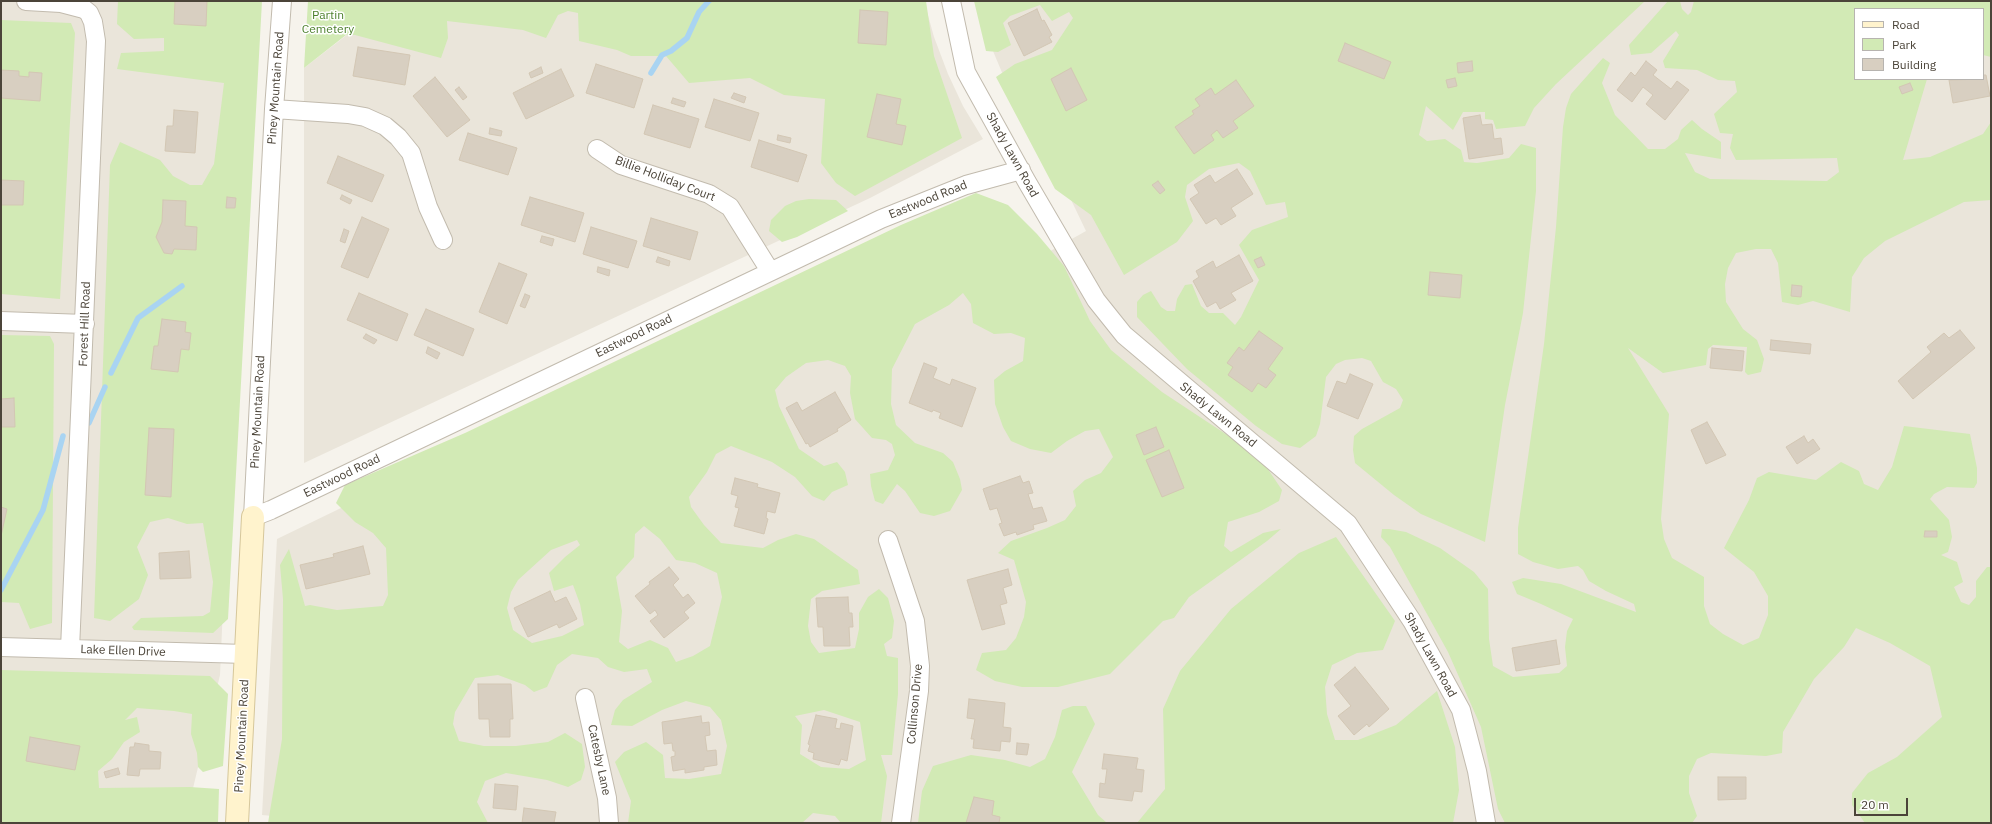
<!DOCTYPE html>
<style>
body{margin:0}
#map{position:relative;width:1992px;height:824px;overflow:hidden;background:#f6f3ec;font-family:"IBM Plex Sans",sans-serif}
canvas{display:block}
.frame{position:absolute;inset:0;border:2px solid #4b4439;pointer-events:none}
.legend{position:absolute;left:1854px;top:8px;width:130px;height:72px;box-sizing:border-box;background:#fff;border:1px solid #b7b4b0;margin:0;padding:5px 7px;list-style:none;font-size:12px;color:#4b4439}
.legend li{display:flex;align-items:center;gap:8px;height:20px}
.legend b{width:20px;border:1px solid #b7b4b0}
.scale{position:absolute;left:1854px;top:798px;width:54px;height:18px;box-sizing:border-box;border:2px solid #4b4439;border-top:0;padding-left:5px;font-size:12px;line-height:14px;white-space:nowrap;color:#4b4439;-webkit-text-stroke:3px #fff;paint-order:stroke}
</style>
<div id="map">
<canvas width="1992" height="824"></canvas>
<div class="frame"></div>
<ul class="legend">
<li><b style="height:5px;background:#fff3cd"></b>Road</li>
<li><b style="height:11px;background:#d2eab5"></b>Park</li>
<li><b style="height:11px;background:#d8cfc1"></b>Building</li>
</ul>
<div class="scale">20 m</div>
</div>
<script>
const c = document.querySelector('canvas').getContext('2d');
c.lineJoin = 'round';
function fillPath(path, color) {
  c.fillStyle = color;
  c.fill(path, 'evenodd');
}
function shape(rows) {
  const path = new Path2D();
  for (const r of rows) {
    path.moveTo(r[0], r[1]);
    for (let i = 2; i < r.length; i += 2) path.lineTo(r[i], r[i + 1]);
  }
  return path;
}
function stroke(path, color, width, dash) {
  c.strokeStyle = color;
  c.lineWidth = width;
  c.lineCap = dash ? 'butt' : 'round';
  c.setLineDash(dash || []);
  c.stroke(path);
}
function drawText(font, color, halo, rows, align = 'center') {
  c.font = font + ' "IBM Plex Sans",sans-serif';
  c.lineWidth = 3;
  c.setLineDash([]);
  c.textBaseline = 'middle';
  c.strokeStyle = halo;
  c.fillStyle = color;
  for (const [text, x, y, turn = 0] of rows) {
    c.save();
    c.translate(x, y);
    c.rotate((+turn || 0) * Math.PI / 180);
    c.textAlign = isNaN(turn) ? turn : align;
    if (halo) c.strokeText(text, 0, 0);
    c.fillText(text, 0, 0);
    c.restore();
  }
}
fillPath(shape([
 [1,1,260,1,234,357,220,675,189,805,1,823],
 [391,1,926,8,934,37,948,74,963,106,983,139,870,198,304,463,304,68],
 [977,1,1991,1,1991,823,272,823,273,816,262,815,277,539,436,462,1011,273,1086,231,1050,156,1006,82,985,32],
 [1855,9,1983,9,1983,79,1855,79]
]), '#eae5da');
fillPath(shape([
 [118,1,262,1,228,619,213,633,134,630,132,627,141,618,203,616,210,612,213,582,203,523,187,524,168,518,150,522,137,547,148,575,139,599,110,621,94,618,110,165,120,142,160,160,173,176,190,185,202,185,214,164,224,83,117,69,121,53,164,51,164,38,134,39,117,24],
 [308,1,926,1,934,56,962,138,855,196,836,183,821,163,825,99,784,95,750,78,689,83,666,56,631,56,617,50,579,41,578,13,568,11,558,15,546,38,523,30,447,21,448,38,441,58,355,35,346,35,304,68],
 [974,1,1645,1,1556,84,1534,108,1525,126,1496,129,1493,120,1485,119,1485,112,1463,112,1453,130,1426,106,1419,135,1427,141,1445,139,1461,150,1464,162,1477,163,1509,158,1521,144,1536,148,1536,191,1523,313,1505,405,1485,542,1421,514,1394,495,1355,463,1353,450,1354,436,1362,429,1400,408,1403,400,1396,389,1383,382,1371,361,1362,358,1345,360,1336,364,1326,377,1320,424,1316,436,1300,448,1282,444,1256,426,1187,369,1137,317,1137,302,1143,295,1151,291,1161,307,1167,311,1175,311,1177,299,1185,285,1192,284,1201,306,1209,313,1223,313,1235,325,1241,317,1259,280,1239,245,1252,230,1288,217,1285,202,1266,205,1250,171,1239,163,1209,169,1187,185,1185,197,1193,221,1177,242,1124,275,1091,215,1055,189,996,77,1015,64,1052,50,1073,18,1069,12,1052,21,1040,5,1010,16,1003,23,1011,45,998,52,986,51],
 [1668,1,1680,1,1682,9,1688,15,1691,12,1694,1,1991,1,1991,57,1983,55,1983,9,1855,9,1855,79,1927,79,1903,160,1930,157,1983,134,1991,122,1991,200,1964,202,1885,241,1864,258,1852,277,1850,312,1813,301,1798,305,1782,302,1778,263,1771,249,1756,249,1736,253,1728,268,1725,284,1726,302,1743,329,1757,340,1764,359,1761,372,1748,375,1745,372,1747,347,1713,345,1708,349,1706,365,1663,373,1628,348,1669,414,1661,519,1664,539,1672,558,1704,577,1704,606,1710,624,1723,634,1743,645,1759,638,1768,615,1768,596,1754,572,1724,548,1749,500,1757,478,1769,472,1816,480,1841,462,1859,471,1864,484,1878,490,1892,467,1904,426,1970,434,1977,468,1977,483,1974,488,1947,487,1934,494,1930,499,1949,520,1952,537,1948,552,1941,555,1957,562,1963,582,1954,587,1961,602,1969,605,1976,597,1976,581,1987,567,1991,567,1991,823,1865,823,1852,805,1852,793,1868,773,1897,757,1942,717,1930,666,1890,643,1856,628,1844,647,1814,679,1783,732,1782,753,1766,756,1711,753,1697,759,1689,776,1689,793,1697,816,1692,823,1505,823,1498,809,1481,727,1448,652,1390,547,1381,537,1382,529,1389,529,1406,532,1440,548,1474,572,1488,589,1489,639,1493,666,1513,677,1559,673,1567,666,1565,647,1567,631,1573,619,1541,604,1517,594,1512,582,1523,578,1561,584,1636,612,1634,604,1606,591,1589,581,1583,570,1578,566,1558,569,1533,562,1518,554,1518,528,1544,344,1556,227,1563,127,1566,108,1571,94,1603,58,1610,63,1602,83,1615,115,1648,149,1665,149,1678,139,1681,130,1692,120,1702,129,1721,142,1721,159,1685,153,1695,172,1710,179,1827,181,1839,172,1837,158,1736,160,1730,148,1733,134,1720,133,1714,114,1737,92,1735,81,1718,80,1697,70,1665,68,1663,61,1679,35,1676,31,1651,53,1631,55,1629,45],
 [1,20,71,23,75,33,60,299,1,294],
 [976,193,1008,205,1037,234,1064,266,1090,321,1111,350,1162,392,1259,456,1282,490,1279,501,1259,512,1228,522,1224,546,1231,552,1263,533,1281,529,1267,541,1189,597,1174,618,1163,621,1110,674,1058,687,1022,687,995,681,976,670,982,653,1006,650,1016,638,1024,617,1026,602,1014,560,998,553,1011,541,1047,528,1065,520,1076,506,1073,491,1085,480,1101,473,1113,457,1099,429,1085,431,1067,441,1051,453,1030,449,1011,441,1003,427,995,404,994,380,1005,371,1023,361,1025,338,1011,333,994,334,973,323,971,304,963,293,949,305,915,324,892,369,891,404,896,425,915,443,943,453,953,462,960,479,962,490,950,511,934,516,920,513,905,491,897,484,883,504,875,501,871,486,870,474,888,470,895,455,892,444,886,440,872,438,855,419,850,393,851,376,845,366,828,360,806,363,786,377,775,390,779,406,799,449,824,466,837,462,845,472,848,485,832,492,824,501,812,496,795,477,772,462,731,446,716,454,707,472,689,497,691,507,704,525,721,543,763,548,778,540,796,534,814,539,858,570,860,584,822,591,811,599,808,626,811,642,819,653,855,648,859,629,859,613,868,597,879,589,888,598,894,621,892,638,884,644,887,656,898,658,898,694,892,755,881,755,887,776,881,823,841,823,835,816,813,813,802,823,628,823,631,801,615,762,624,752,646,742,663,755,665,778,689,779,721,774,727,746,721,720,710,707,686,701,662,710,632,726,611,725,615,710,623,700,652,682,647,669,624,672,608,667,598,658,572,654,557,665,547,687,534,692,525,685,498,675,475,678,455,712,453,724,459,741,484,746,516,746,548,742,565,733,582,744,585,767,581,780,568,787,547,780,506,773,485,781,477,802,488,823,268,823,282,739,283,599,280,565,289,549,305,606,310,605,337,610,383,606,388,595,386,548,373,533,355,522,336,503,345,485,465,433,901,225],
 [644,526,660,539,676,560,695,563,717,573,722,597,710,646,693,656,676,662,668,648,650,640,628,649,619,642,622,611,616,577,634,557,635,534],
 [577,540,580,545,565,557,549,573,554,591,573,585,580,604,584,625,562,636,532,643,513,630,507,608,511,592,518,580,551,550],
 [824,710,860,722,866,760,849,769,821,767,800,754,802,725,795,716],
 [809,199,836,200,848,211,797,237,782,242,769,231,771,220,785,206,796,201],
 [1,335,50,336,54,344,52,623,30,629,19,603,1,602],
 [1336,537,1395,621,1383,650,1357,653,1332,665,1325,687,1327,714,1335,740,1358,740,1396,725,1437,691,1455,747,1459,790,1453,823,1134,823,1137,823,1165,789,1163,709,1180,671,1231,609,1299,553],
 [1,670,210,676,228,694,223,766,203,772,198,767,197,753,191,734,192,714,174,711,137,708,125,720,137,717,140,732,124,742,112,759,98,771,99,788,190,787,219,789,218,823,1,823],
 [1073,706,1086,706,1095,724,1072,772,1098,815,1107,823,918,823,922,791,933,766,971,755,1005,760,1030,767,1045,759,1055,737,1062,710]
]), '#d2eab5');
stroke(shape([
 [651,73,662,55,671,51,687,38,699,12,709,1],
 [111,373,138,318,182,286],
 [89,423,105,387],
 [1,590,43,510,63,436]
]), '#a9d4f2', 5.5);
const building = shape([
 [175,1,207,1,206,26,174,24,175,1],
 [1037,9,1042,21,1044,20,1052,35,1049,37,1052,42,1024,56,1008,23,1037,9],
 [860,10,888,12,886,45,858,43,860,10],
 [1345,43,1391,62,1384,79,1338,61,1345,43],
 [358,47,410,55,405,85,353,76,358,47],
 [1472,61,1473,71,1458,73,1457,63,1472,61],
 [1646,61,1657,70,1653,75,1671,89,1677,81,1689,90,1665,120,1646,104,1653,95,1643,87,1632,102,1617,90,1631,72,1635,76,1646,61],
 [596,64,643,79,634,108,586,93,596,64],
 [541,67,543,73,531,78,529,73,541,67],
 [1071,68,1087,100,1066,111,1051,79,1071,68],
 [561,69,574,96,526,119,513,93,561,69],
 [1,70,19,71,19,76,29,77,29,72,42,73,40,101,1,98,1,70],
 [1983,75,1986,75,1990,96,1953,103,1949,80,1983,79,1983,75],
 [435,77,470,120,447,137,413,96,435,77],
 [1455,78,1457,86,1448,88,1446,80,1455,78],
 [1236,80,1254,106,1233,121,1238,128,1223,138,1217,130,1211,135,1214,140,1194,154,1175,127,1194,114,1192,111,1200,106,1195,99,1211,88,1215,95,1236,80],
 [1910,83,1913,90,1902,94,1899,87,1910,83],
 [459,87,467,97,463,100,455,90,459,87],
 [734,93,746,97,744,103,731,98,734,93],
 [877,94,901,99,896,124,906,126,902,145,867,137,877,94],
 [673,98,686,102,684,107,671,103,673,98],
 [714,99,759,113,750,141,705,127,714,99],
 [653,105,699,119,690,148,644,134,653,105],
 [174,110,198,112,195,153,165,151,167,126,173,126,174,110],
 [1480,115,1482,125,1492,124,1494,139,1501,138,1503,154,1469,159,1463,118,1480,115],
 [490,128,502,131,501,136,489,134,490,128],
 [468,133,517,148,508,175,459,160,468,133],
 [778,135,791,138,790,143,777,140,778,135],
 [759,140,807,155,798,182,751,167,759,140],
 [338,156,384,175,372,202,327,183,338,156],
 [1237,169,1253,194,1231,208,1236,216,1221,225,1216,218,1206,224,1190,199,1199,193,1194,185,1210,175,1215,183,1237,169],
 [1,180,24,181,23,205,1,205,1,180],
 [1158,181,1165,190,1160,194,1152,185,1158,181],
 [342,195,352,200,350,204,340,199,342,195],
 [227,197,236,198,235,208,226,208,227,197],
 [530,197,584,213,575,242,521,225,530,197],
 [163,200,186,201,185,226,197,227,196,250,174,249,172,254,164,253,156,237,162,222,163,200],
 [362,217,389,229,368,278,341,267,362,217],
 [651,218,698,232,690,260,643,246,651,218],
 [591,227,637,241,628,268,583,254,591,227],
 [344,229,349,231,345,243,340,241,344,229],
 [542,236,554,239,552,246,540,242,542,236],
 [1239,255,1253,281,1231,293,1236,300,1220,309,1216,302,1207,307,1193,281,1199,277,1196,271,1213,261,1216,268,1239,255],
 [658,257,670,261,669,266,656,262,658,257],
 [1261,257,1265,265,1258,268,1254,260,1261,257],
 [499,263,527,274,507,324,479,312,499,263],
 [598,267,610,270,609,276,597,272,598,267],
 [1430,272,1462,275,1460,298,1428,295,1430,272],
 [1792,285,1802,286,1801,297,1791,296,1792,285],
 [359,293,408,314,397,341,347,320,359,293],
 [525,294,530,296,525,308,520,306,525,294],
 [426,309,474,329,463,356,414,335,426,309],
 [162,319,186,322,185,332,191,333,189,350,181,349,178,372,151,369,154,346,158,346,162,319],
 [1960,330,1975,348,1913,399,1898,381,1931,352,1927,347,1944,333,1949,338,1960,330],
 [1259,331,1283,348,1268,369,1276,375,1266,388,1258,383,1252,392,1228,375,1233,367,1227,363,1239,347,1244,351,1259,331],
 [366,334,377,340,374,344,363,338,366,334],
 [1771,340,1811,344,1810,354,1770,350,1771,340],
 [428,347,440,353,437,359,426,353,428,347],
 [1712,348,1744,351,1742,371,1710,368,1712,348],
 [924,363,937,368,933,378,950,385,952,379,976,388,962,427,939,418,941,413,933,410,932,412,909,403,924,363],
 [1350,374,1373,384,1358,419,1327,406,1337,381,1346,384,1350,374],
 [835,392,851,420,837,429,838,431,810,447,808,443,806,444,786,408,797,402,802,411,835,392],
 [14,398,15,427,1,427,1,399,14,398],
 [1707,422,1726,455,1706,464,1691,430,1707,422],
 [1156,427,1164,447,1144,455,1136,435,1156,427],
 [149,428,174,429,171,497,145,495,149,428],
 [1804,436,1808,443,1813,439,1820,449,1797,464,1786,447,1804,436],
 [1169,450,1184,488,1162,497,1146,460,1169,450],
 [1020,476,1023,483,1029,481,1033,493,1028,494,1033,509,1042,507,1047,521,1033,525,1034,529,1017,535,1016,532,1004,536,999,524,1002,523,997,508,990,510,983,489,1020,476],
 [735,478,758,484,757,487,780,493,775,513,767,511,766,518,768,519,764,534,734,526,739,508,735,507,738,496,731,494,735,478],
 [1,507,7,509,1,536,1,507],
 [1925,531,1937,531,1937,537,1924,537,1925,531],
 [363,546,370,574,306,589,300,565,334,557,333,554,363,546],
 [189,551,191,578,160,579,159,553,189,551],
 [669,567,679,579,673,585,683,598,688,594,695,603,684,612,689,618,664,638,650,621,658,615,655,610,650,614,635,596,650,584,649,582,669,567],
 [1008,569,1012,585,1003,588,1007,603,1000,605,1005,624,982,630,967,580,1008,569],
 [550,591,555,602,566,597,577,619,559,628,557,624,528,637,514,608,550,591],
 [848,597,849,613,852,613,853,627,849,627,850,646,824,646,823,627,818,627,816,598,848,597],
 [1556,640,1560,664,1516,671,1512,648,1556,640],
 [1355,667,1389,709,1369,727,1367,724,1354,735,1338,716,1351,706,1334,685,1355,667],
 [478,684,511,684,513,719,510,719,510,737,490,737,489,719,479,719,478,684],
 [969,699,1005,703,1003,727,1011,728,1010,742,1001,741,1000,751,973,748,974,739,971,739,975,719,967,718,969,699],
 [816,715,837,719,835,728,840,729,841,723,853,726,847,761,841,759,839,765,813,759,814,753,808,751,810,745,808,744,816,715],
 [701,716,702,723,709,722,710,735,705,736,707,751,716,750,717,765,704,767,704,770,685,773,685,769,673,771,671,757,675,756,675,751,673,751,672,743,664,744,662,722,701,716],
 [30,737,80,746,75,770,26,761,30,737],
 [135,743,149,745,149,751,161,752,160,769,140,769,139,776,127,775,130,747,134,747,135,743],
 [1017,743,1029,744,1027,755,1016,754,1017,743],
 [1104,754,1138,758,1136,769,1144,770,1142,792,1134,791,1132,801,1099,797,1100,783,1105,784,1107,769,1102,769,1104,754],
 [118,768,120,774,106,778,104,772,118,768],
 [1718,777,1746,777,1746,799,1718,800,1718,777],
 [495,784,518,786,516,810,493,808,495,784],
 [974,797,994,801,992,815,1000,817,999,823,966,823,974,797],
 [524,808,556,812,554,823,522,823,524,808]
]);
fillPath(building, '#d8cfc1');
stroke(building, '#d3c7b4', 1);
const street = shape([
 [26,1,61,3,84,9,89,13,93,22,96,41,70,649],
 [282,1,274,109,253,517,271,510,881,219,966,185,1021,170],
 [951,1,966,72,1027,182,1096,300,1124,335,1348,524,1412,621,1461,710,1477,771,1486,823],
 [274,109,348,114,365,117,385,126,398,137,411,153,428,207,443,240],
 [597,149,621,165,709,194,730,207,770,271],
 [1,321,85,324],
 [888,540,915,621,920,666,919,691,901,823],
 [1,647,246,654],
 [585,698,607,798,609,823]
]);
const secondary = shape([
 [237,823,253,517]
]);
stroke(street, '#c2bbae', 20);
stroke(secondary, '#d6c79b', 24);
stroke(street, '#fff', 18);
stroke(secondary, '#fff3cd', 22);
drawText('12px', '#4a7f2a', '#fff', [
 ["Partin",328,16],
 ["Cemetery",328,30]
]);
drawText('12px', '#4b4439', '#fff', [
 ["Piney Mountain Road",276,88,-86],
 ["Shady Lawn Road",1012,155,61],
 ["Billie Holliday Court",665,179,21],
 ["Eastwood Road",928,200,-22],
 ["Forest Hill Road",85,324,-88],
 ["Eastwood Road",634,336,-26],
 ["Piney Mountain Road",258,412,-87],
 ["Shady Lawn Road",1218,415,39],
 ["Eastwood Road",342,476,-26],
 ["Lake Ellen Drive",123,651,2],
 ["Shady Lawn Road",1430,655,61],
 ["Collinson Drive",915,704,-85],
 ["Piney Mountain Road",242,736,-87],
 ["Catesby Lane",599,760,78]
]);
</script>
